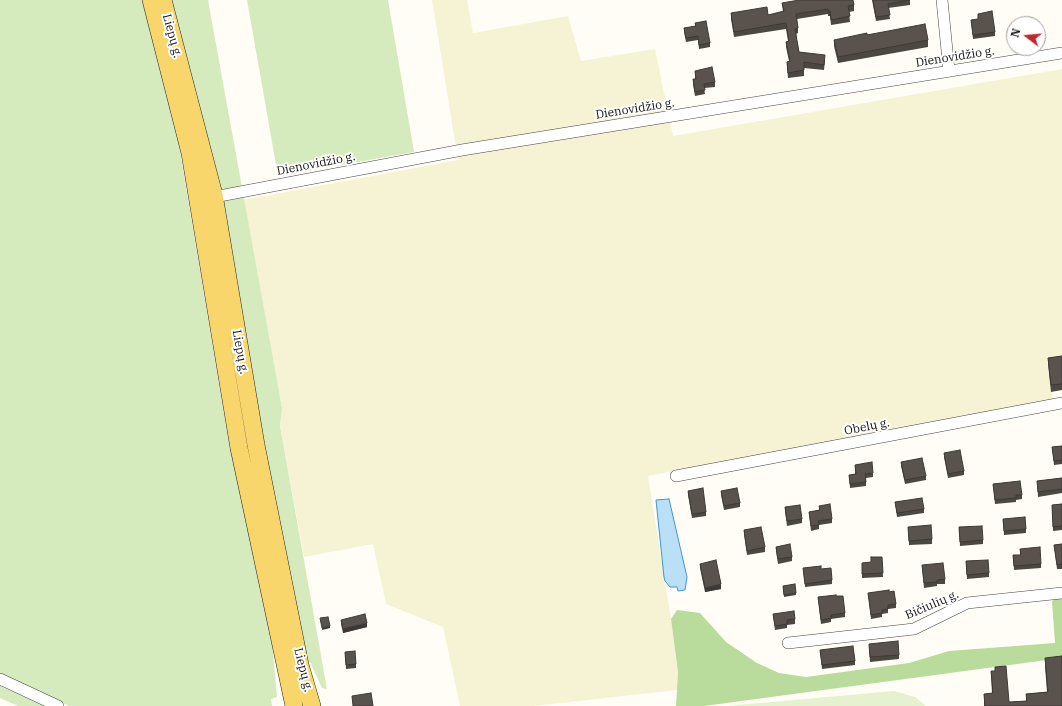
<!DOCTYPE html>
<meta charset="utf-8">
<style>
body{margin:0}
#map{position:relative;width:1062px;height:706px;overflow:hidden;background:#fffdf5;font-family:"IBM Plex Serif",serif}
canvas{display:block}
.north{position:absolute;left:1006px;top:16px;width:40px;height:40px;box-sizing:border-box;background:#fff;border:1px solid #a0a0a0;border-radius:50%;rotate:286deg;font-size:11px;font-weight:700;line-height:16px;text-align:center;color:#111}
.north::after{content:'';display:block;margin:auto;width:14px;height:18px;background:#c4262e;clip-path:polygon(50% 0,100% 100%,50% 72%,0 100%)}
</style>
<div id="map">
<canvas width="1062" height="706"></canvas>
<div class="north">N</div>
</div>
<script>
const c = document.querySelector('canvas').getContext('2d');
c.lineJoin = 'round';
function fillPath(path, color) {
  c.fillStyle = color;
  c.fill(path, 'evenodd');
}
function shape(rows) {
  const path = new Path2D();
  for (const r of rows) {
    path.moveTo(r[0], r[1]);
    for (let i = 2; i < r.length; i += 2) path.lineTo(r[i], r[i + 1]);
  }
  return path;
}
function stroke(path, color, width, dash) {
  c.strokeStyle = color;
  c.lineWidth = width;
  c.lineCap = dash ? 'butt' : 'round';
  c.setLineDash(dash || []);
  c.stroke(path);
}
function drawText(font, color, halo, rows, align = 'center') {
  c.font = font + ' "IBM Plex Serif",serif';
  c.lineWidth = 4;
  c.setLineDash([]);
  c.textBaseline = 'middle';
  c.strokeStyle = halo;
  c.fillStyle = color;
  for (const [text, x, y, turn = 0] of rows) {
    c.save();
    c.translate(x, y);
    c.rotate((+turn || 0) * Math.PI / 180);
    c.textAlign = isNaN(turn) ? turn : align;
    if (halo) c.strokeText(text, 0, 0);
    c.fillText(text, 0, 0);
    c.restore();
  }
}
fillPath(shape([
 [432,0,467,0,473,33,568,16,581,61,655,49,673,136,1062,69,1062,358,1047,361,1053,399,648,476,671,619,678,672,677,690,534,706,460,706,443,627,386,604,373,544,304,557,280,426,282,408,243,200,458,160]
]), '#f6f3d4');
fillPath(shape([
 [0,0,142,0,180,151,226,426,272,642,277,697,271,699,272,706,69,706,0,674],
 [167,0,208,0,282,408,280,426,327,689,322,688,310,662,306,662],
 [247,0,388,0,414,152,278,176],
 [0,685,45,706,18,706,0,698]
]), '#d5ebbd');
fillPath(shape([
 [1056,598,1062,598,1062,658,704,706,676,706,678,672,671,619,677,610,700,613,726,642,757,663,779,673,806,677,909,663,949,651,1055,643,1052,601]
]), '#b9dc9c');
fillPath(shape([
 [894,691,915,697,926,706,727,706]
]), '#e6f2cf');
const water = shape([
 [669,499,687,577,685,590,678,591,677,587,670,587,665,581,664,577,656,500,669,499]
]);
fillPath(water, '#b9e0f7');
stroke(water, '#3f96cf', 1);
const street = shape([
 [942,0,949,71],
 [214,197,462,150,1062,53],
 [676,476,1062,403],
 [788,643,914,629,967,603,1062,593],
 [0,679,58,706]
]);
const primary = shape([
 [151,0,190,153,239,448,294,706],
 [163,0,214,195,256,445,300,665,312,706]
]);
stroke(street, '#444', 12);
stroke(primary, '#222', 18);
stroke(street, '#fff', 11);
stroke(primary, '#f9d66b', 17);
fillPath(shape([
 [872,0,910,0,910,5,888,8,890,19,876,21],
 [782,3,854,5,854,11,849,12,850,22,831,25,830,16,828,16,828,14,797,19,798,28,798,33,796,34,799,52,825,60,824,70,804,68,804,76,788,78,787,67,787,62,789,61,786,47,786,42,788,41,786,29,734,37,731,19,731,13,768,15,783,12],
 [978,14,995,32,995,36,973,39,971,20,978,19],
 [695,23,710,43,710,47,699,49,698,40,686,42,684,32,684,28,695,26],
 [867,35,928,40,928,47,838,63,834,46,834,40],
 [695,71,715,82,715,87,704,88,705,94,695,96,693,84,693,79,695,79],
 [1062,356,1062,390,1051,392,1048,364,1048,358],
 [1062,446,1062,464,1054,465,1052,447],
 [944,453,964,471,964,475,948,478,944,457],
 [901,462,926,476,926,480,905,484,901,466],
 [855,465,873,473,873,477,866,478,866,486,850,488,849,475,855,474],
 [1062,478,1062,493,1038,497,1037,481],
 [993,484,1022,495,1022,499,1016,500,1016,502,995,504],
 [688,491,706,512,706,516,692,518,688,495],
 [721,491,740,503,740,507,724,510,721,495],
 [895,502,924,509,924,513,897,517],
 [1062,504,1062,530,1053,531,1052,505],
 [819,506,832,519,832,523,819,525,819,529,811,531,809,512,819,510],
 [785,507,802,519,802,523,787,526,785,511],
 [1003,519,1026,529,1026,533,1004,535],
 [908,527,932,539,932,544,909,545],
 [959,527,983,540,983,544,960,546],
 [744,530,765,547,765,552,747,555,744,534],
 [1062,544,1062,569,1057,569,1054,545],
 [776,547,792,557,792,561,778,564,776,551],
 [1020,549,1041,564,1041,568,1014,570,1013,555,1020,555],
 [882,557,883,577,862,578,862,563,871,562],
 [966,561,989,573,989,577,967,579],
 [700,564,721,589,705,592,700,568],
 [922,565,945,579,945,584,937,584,937,586,924,588],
 [803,568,832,580,832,584,805,587],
 [783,586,796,593,796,595,784,597],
 [889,592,896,604,896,608,888,609,888,613,882,614,882,617,871,619,868,593],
 [836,596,845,613,845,617,831,619,831,622,821,624,818,597],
 [773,614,795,619,795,624,787,625,787,628,775,630],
 [341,620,367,627,343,633,341,624],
 [869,644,899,655,899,659,870,662],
 [820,650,855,661,855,665,822,669],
 [345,652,356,664,356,668,346,669],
 [1045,658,1062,706,984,706,984,694,992,694,991,671,995,671,995,667,1009,702,1026,701,1026,694,1047,692,1045,666]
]), '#4d4742');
fillPath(shape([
 [721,584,721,589,705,592,705,588],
 [367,623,367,627,343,633,343,629],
 [330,626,330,628,322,630,322,628]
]), '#3f3936');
const building = shape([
 [799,0,853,0,854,5,848,6,850,16,831,20,830,11,828,11,828,9,796,14,798,28,795,29,799,52,825,55,824,65,804,62,804,70,788,73,787,62,790,61,786,42,789,41,786,23,734,32,731,13,767,7,768,15,784,11,782,3,799,0],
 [873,0,910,0,888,4,890,15,876,17,873,0],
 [992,11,995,32,973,35,971,20,978,19,978,14,992,11],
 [706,21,710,43,699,45,698,36,686,38,684,28,696,26,695,23,706,21],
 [925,24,928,40,838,57,834,40,867,33,867,35,925,24],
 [712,67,715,82,704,84,705,90,695,92,693,79,696,79,695,71,712,67],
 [1062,356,1062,384,1051,385,1048,358,1062,356],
 [1062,446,1062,460,1054,461,1052,447,1062,446],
 [960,450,964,471,948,474,944,453,960,450],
 [922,458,926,476,905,480,901,462,922,458],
 [872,462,873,473,865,474,866,482,850,484,849,475,856,474,855,465,872,462],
 [1062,478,1062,489,1038,492,1037,481,1062,478],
 [1020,481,1022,495,1016,495,1016,498,995,500,993,484,1020,481],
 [703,488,706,512,692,514,688,491,703,488],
 [737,488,740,503,724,506,721,491,737,488],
 [922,498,924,509,897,513,895,502,922,498],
 [830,504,832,519,818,521,819,525,811,526,809,512,820,510,819,506,830,504],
 [1062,504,1062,526,1053,527,1052,505,1062,504],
 [800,505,802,519,787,521,785,507,800,505],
 [1025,517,1026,529,1004,531,1003,519,1025,517],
 [931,525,932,539,909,541,908,527,931,525],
 [982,526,983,540,960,542,959,527,982,526],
 [761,527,765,547,747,551,744,530,761,527],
 [790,544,792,557,778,559,776,547,790,544],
 [1062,544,1062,564,1057,565,1054,545,1062,544],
 [1040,547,1041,564,1014,566,1013,555,1021,555,1020,549,1040,547],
 [871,557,882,557,883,573,862,574,862,563,871,562,871,557],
 [716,560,721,584,705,588,700,564,716,560],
 [988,560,989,573,967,575,966,561,988,560],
 [943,563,945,579,937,580,937,582,924,583,922,565,943,563],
 [821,566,821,569,831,568,832,580,805,584,803,568,821,566],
 [795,584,796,593,784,595,783,586,795,584],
 [889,590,889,592,894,591,896,604,888,605,888,609,882,610,882,613,871,615,868,593,889,590],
 [836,595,836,596,843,596,845,613,831,615,831,618,821,620,818,597,836,595],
 [794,611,795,619,787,620,787,624,775,626,773,614,794,611],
 [365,614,367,623,343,629,341,620,365,614],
 [328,617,330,626,322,628,320,618,328,617],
 [898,641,899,655,870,657,869,644,898,641],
 [853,646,855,661,822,665,820,650,853,646],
 [355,651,356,664,346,665,345,652,355,651],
 [1062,656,1062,706,985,706,984,694,993,693,991,671,995,671,995,667,1006,666,1009,702,1027,701,1026,694,1048,692,1045,658,1062,656],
 [371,693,373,706,353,706,352,696,371,693]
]);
fillPath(building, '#5a524d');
stroke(building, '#3f3936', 1);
drawText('12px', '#111', '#fff', [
 ["Liepų g.",172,36,75],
 ["Dienovidžio g.",955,57,-9],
 ["Dienovidžio g.",635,109,-9],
 ["Dienovidžio g.",316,164,-11],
 ["Liepų g.",240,352,80],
 ["Obelų g.",867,427,-11],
 ["Bičiulių g.",932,605,-23],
 ["Liepų g.",303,670,76]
]);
</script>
